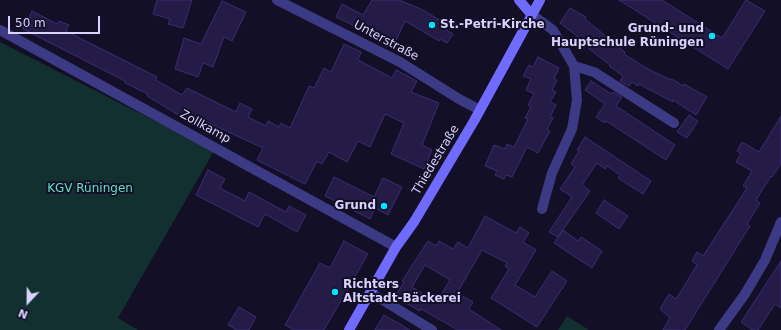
<!DOCTYPE html>
<meta charset="utf-8">
<style>
body{margin:0}
#map{position:relative;width:781px;height:330px;overflow:hidden;background:#130f26;font-family:"DejaVu Sans",sans-serif}
canvas{display:block}
.north{position:absolute;left:8px;top:282px;width:40px;height:40px;-webkit-text-stroke:3px #130f26;paint-order:stroke;rotate:202deg;font-size:11px;font-weight:700;line-height:16px;text-align:center;color:#d9d4ff}
.north::after{content:'';display:block;margin:auto;width:14px;height:18px;background:#d9d4ff;clip-path:polygon(50% 0,100% 100%,50% 72%,0 100%)}
.scale{position:absolute;left:8px;top:16px;width:92px;height:18px;box-sizing:border-box;border:2px solid #d9d4ff;border-top:0;padding-left:5px;font-size:12px;line-height:14px;white-space:nowrap;color:#d9d4ff;-webkit-text-stroke:3px #130f26;paint-order:stroke}
</style>
<div id="map">
<canvas width="781" height="330"></canvas>
<div class="north">N</div>
<div class="scale">50 m</div>
</div>
<script>
const c = document.querySelector('canvas').getContext('2d');
c.lineJoin = 'round';
function fillPath(path, color) {
  c.fillStyle = color;
  c.fill(path, 'evenodd');
}
function shape(rows) {
  const path = new Path2D();
  for (const r of rows) {
    path.moveTo(r[0], r[1]);
    for (let i = 2; i < r.length; i += 2) path.lineTo(r[i], r[i + 1]);
  }
  return path;
}
function stroke(path, color, width, dash) {
  c.strokeStyle = color;
  c.lineWidth = width;
  c.lineCap = dash ? 'butt' : 'round';
  c.setLineDash(dash || []);
  c.stroke(path);
}
function drawText(font, color, halo, rows, align = 'center') {
  c.font = font + ' "DejaVu Sans",sans-serif';
  c.lineWidth = 4;
  c.setLineDash([]);
  c.textBaseline = 'middle';
  c.strokeStyle = halo;
  c.fillStyle = color;
  for (const [text, x, y, turn = 0] of rows) {
    c.save();
    c.translate(x, y);
    c.rotate((+turn || 0) * Math.PI / 180);
    c.textAlign = isNaN(turn) ? turn : align;
    if (halo) c.strokeText(text, 0, 0);
    c.fillText(text, 0, 0);
    c.restore();
  }
}
fillPath(shape([
 [0,42,214,151,118,318,138,330,0,330],
 [567,316,589,330,558,330]
]), '#12302f');
const building = shape([
 [157,0,192,0,183,28,168,24,170,19,153,14,157,0],
 [372,0,399,0,421,9,448,25,446,30,453,34,447,43,440,39,439,41,405,21,394,45,336,17,342,4,363,15,372,0],
 [619,0,662,0,722,38,746,0,765,11,728,69,619,0],
 [222,1,246,12,232,41,224,37,213,67,203,63,198,77,175,69,184,38,201,44,222,1],
 [570,8,586,17,585,19,625,52,624,54,648,69,671,80,672,79,683,86,684,84,707,97,696,115,673,100,673,102,639,84,638,86,632,82,629,86,620,81,623,76,609,66,610,65,589,49,590,47,580,40,581,39,560,23,570,8],
 [32,11,57,24,59,21,69,25,66,31,157,77,156,80,182,95,187,88,236,112,240,103,252,109,248,117,266,126,268,121,279,127,281,123,290,128,309,86,314,88,324,68,331,72,344,44,361,52,358,60,392,78,396,70,417,81,411,92,439,103,422,145,432,150,424,169,391,154,404,123,385,114,370,147,358,141,347,162,329,152,322,164,317,161,305,184,257,160,263,148,183,111,180,116,147,96,148,94,125,83,125,81,23,29,32,11],
 [538,57,559,68,554,78,557,80,552,90,556,92,550,102,556,105,550,117,553,118,547,129,550,131,538,153,527,147,512,177,506,175,504,179,495,175,497,171,485,166,494,145,505,149,507,144,514,147,528,119,525,118,531,107,528,105,534,94,526,90,531,79,523,76,529,65,533,67,538,57],
 [591,81,611,94,613,92,622,97,616,106,675,145,666,160,606,121,605,123,596,117,605,104,585,90,591,81],
 [689,115,698,121,687,138,677,132,689,115],
 [781,116,781,164,772,177,771,176,756,200,760,203,747,224,750,226,685,330,663,330,670,318,660,309,669,294,676,299,697,265,692,261,697,252,703,256,747,188,743,186,752,171,736,162,741,153,737,151,742,142,759,152,781,116],
 [585,137,651,181,643,194,618,178,620,175,607,166,605,169,597,163,582,185,590,191,558,237,549,232,572,197,560,189,575,167,571,164,579,151,577,150,585,137],
 [208,170,225,179,220,188,245,201,249,192,286,212,289,206,306,215,297,232,265,214,258,227,196,195,208,170],
 [334,177,374,197,383,178,402,187,388,215,375,208,370,219,325,196,334,177],
 [604,200,628,216,619,229,596,213,604,200],
 [485,216,516,233,520,227,529,233,523,242,536,250,515,285,535,297,552,271,567,281,537,327,491,298,509,269,505,266,507,263,482,250,457,293,473,302,469,309,501,330,458,330,421,309,420,311,395,297,404,282,402,281,428,241,436,246,439,241,453,249,458,242,468,248,485,216],
 [425,265,450,280,437,302,412,287,425,265],
 [563,230,578,241,581,237,602,251,592,268,554,243,563,230],
 [344,241,368,254,324,330,294,330,285,325,320,263,330,268,344,241],
 [781,261,781,308,775,304,758,330,752,330,741,322,781,261],
 [239,307,256,317,249,330,237,330,228,325,239,307],
 [384,315,410,330,375,330,384,315]
]);
fillPath(building, '#241b47');
stroke(building, '#3b2d73', 1);
stroke(shape([
 [277,0,400,62,459,99,480,110],
 [531,14,553,30,574,66,594,72,674,123],
 [0,30,396,247],
 [542,209,552,173,572,129,577,100,574,66],
 [371,293,432,330],
 [719,330,745,294,765,260,781,222]
]), '#3d3a85', 10);
stroke(shape([
 [519,0,531,14],
 [349,330,396,247,414,222,474,121,540,0]
]), '#6f6bff', 10);
for (const [x, y, r, color] of [
 [432,25,4,"#00e5ff"],
 [712,36,4,"#00e5ff"],
 [384,206,4,"#00e5ff"],
 [335,292,4,"#00e5ff"]
]) {
  const dot = new Path2D();
  dot.arc(x, y, r, 0, 2 * Math.PI);
  c.fillStyle = color;
  c.fill(dot);
  stroke(dot, '#130f26', 1.5);
}
drawText('bold 12px', '#d9d4ff', '#130f26', [
 ["St.-Petri-Kirche",440,25],
 ["Grund- und",704,29,"right"],
 ["Hauptschule Rüningen",704,43,"right"],
 ["Grund",376,206,"right"],
 ["Richters",343,285],
 ["Altstadt-Bäckerei",343,299]
], 'left');
drawText('12px', '#d9d4ff', '#130f26', [
 ["Unterstraße",386,41,28],
 ["Zollkamp",205,127,29],
 ["Thiedestraße",436,160,-59]
]);
drawText('12px', '#5fe0c0', '#130f26', [
 ["KGV Rüningen",90,189]
]);
</script>
